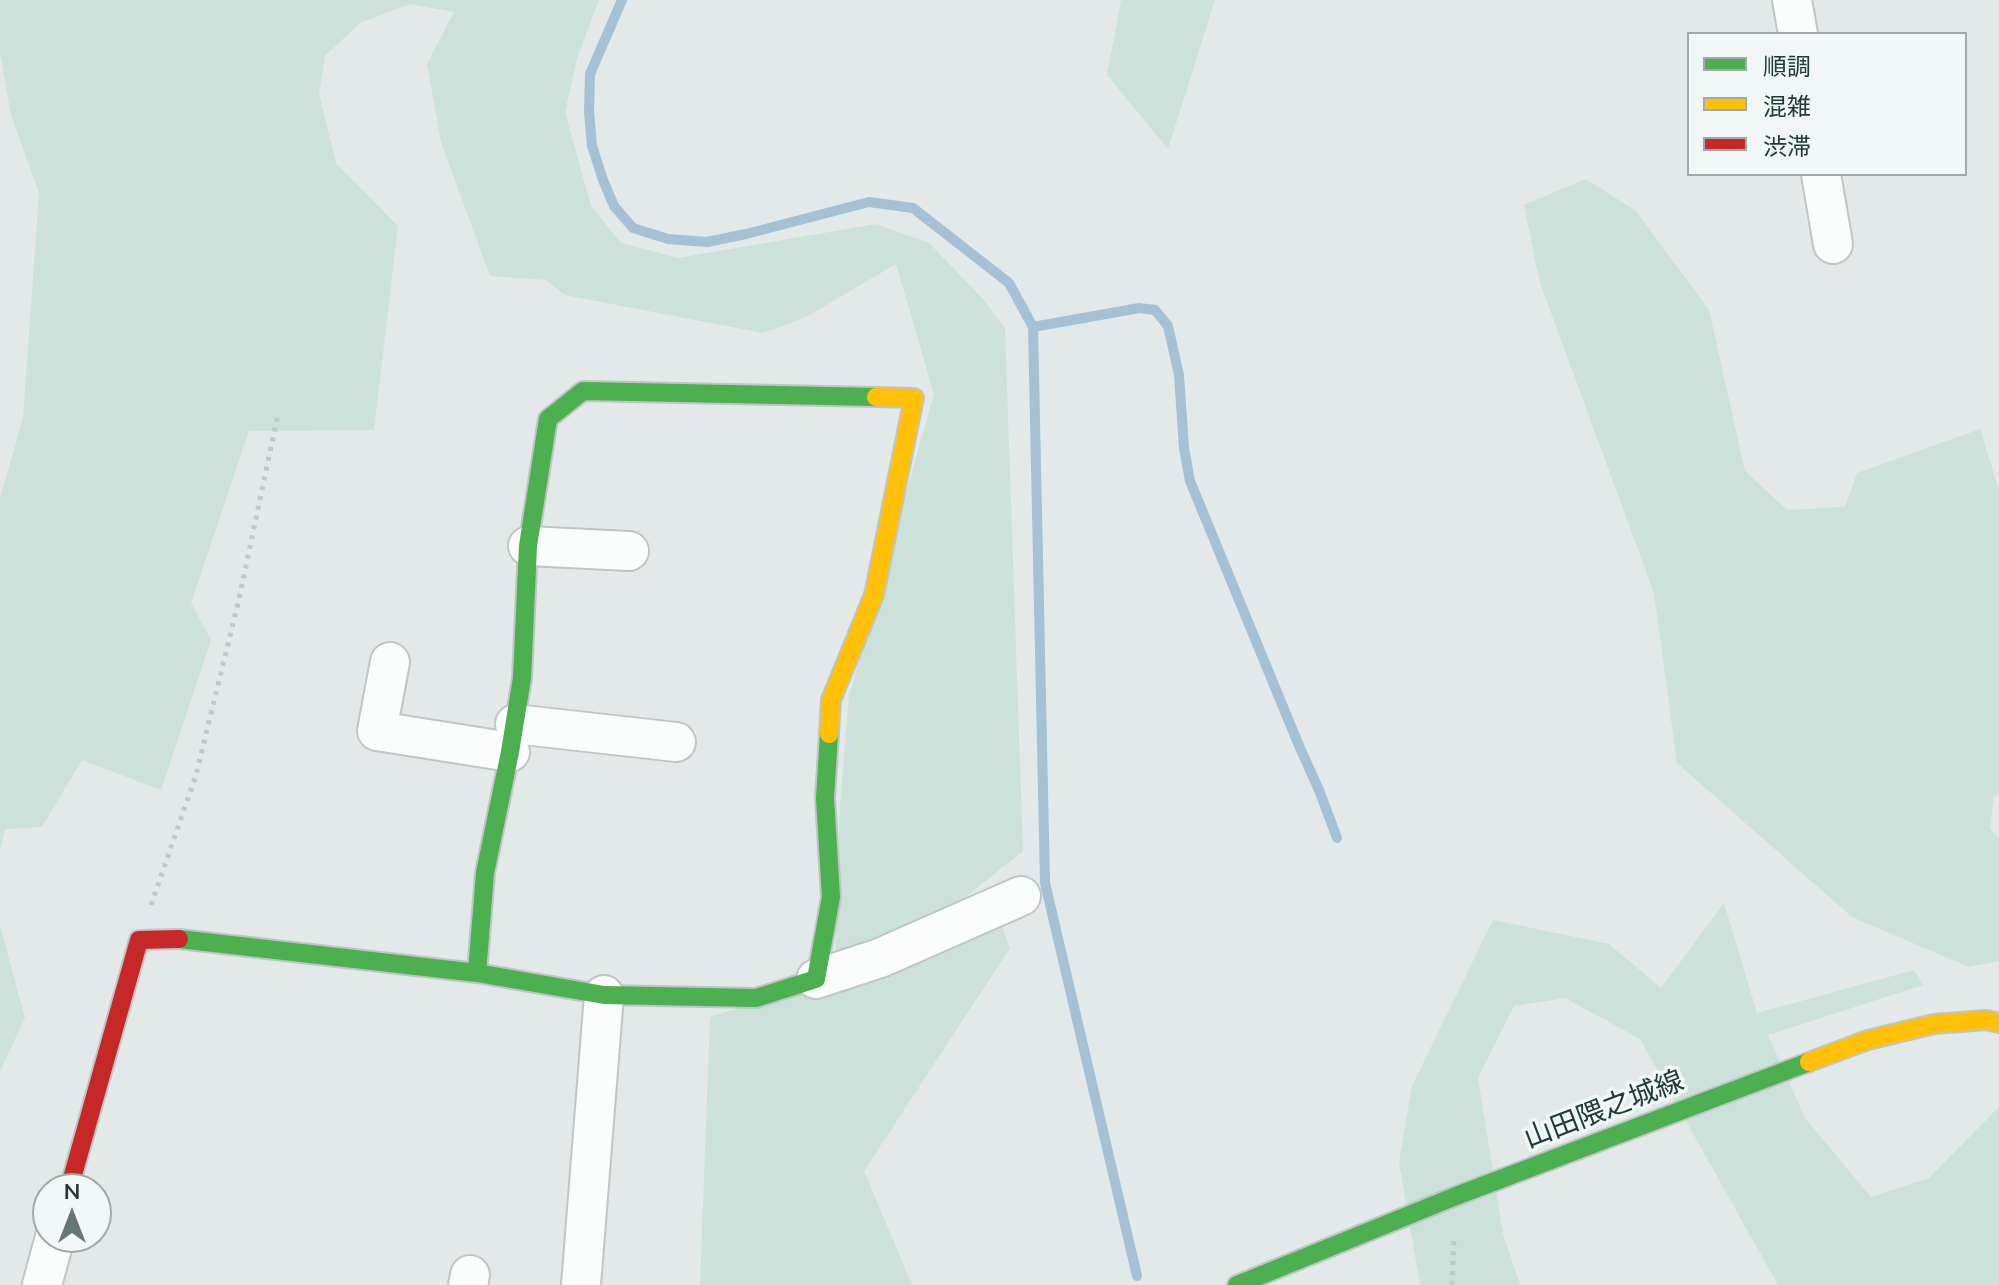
<!DOCTYPE html>
<meta charset="utf-8">
<style>
body{margin:0}
#map{position:relative;width:1999px;height:1285px;overflow:hidden;background:#e3e8e8;font-family:Mulish,"Noto Sans JP",sans-serif}
canvas{display:block}
.legend{position:absolute;left:1687px;top:32px;width:280px;height:144px;box-sizing:border-box;background:#f1f7f6;border:2px solid #9eabab;margin:0;padding:10px 14px;list-style:none;font-size:24px;color:#213a3a}
.legend li{display:flex;align-items:center;gap:16px;height:40px}
.legend b{width:40px;border:2px solid #9eabab}
.north{position:absolute;left:32px;top:1173px;width:80px;height:80px;box-sizing:border-box;background:#f1f7f6;border:2px solid #9eabab;border-radius:50%;rotate:0deg;font-size:22px;font-weight:700;line-height:32px;text-align:center;color:#213a3a}
.north::after{content:'';display:block;margin:auto;width:28px;height:36px;background:#657777;clip-path:polygon(50% 0,100% 100%,50% 72%,0 100%)}
</style>
<div id="map">
<canvas width="1999" height="1285"></canvas>
<ul class="legend">
<li><b style="height:10px;background:#4caf50"></b>順調</li>
<li><b style="height:10px;background:#ffc107"></b>混雑</li>
<li><b style="height:10px;background:#c62828"></b>渋滞</li>
</ul>
<div class="north">N</div>
</div>
<script>
const c = document.querySelector('canvas').getContext('2d');
c.lineJoin = 'round';
function fillPath(path, color) {
  c.fillStyle = color;
  c.fill(path, 'evenodd');
}
function shape(rows) {
  const path = new Path2D();
  for (const r of rows) {
    path.moveTo(r[0], r[1]);
    for (let i = 2; i < r.length; i += 2) path.lineTo(r[i], r[i + 1]);
  }
  return path;
}
function stroke(path, color, width, dash) {
  c.strokeStyle = color;
  c.lineWidth = width;
  c.lineCap = dash ? 'butt' : 'round';
  c.setLineDash(dash || []);
  c.stroke(path);
}
function drawText(font, color, halo, rows, align = 'center') {
  c.font = font + ' Mulish,"Noto Sans JP",sans-serif';
  c.lineWidth = 7;
  c.setLineDash([]);
  c.textBaseline = 'middle';
  c.strokeStyle = halo;
  c.fillStyle = color;
  for (const [text, x, y, turn = 0] of rows) {
    c.save();
    c.translate(x, y);
    c.rotate((+turn || 0) * Math.PI / 180);
    c.textAlign = isNaN(turn) ? turn : align;
    if (halo) c.strokeText(text, 0, 0);
    c.fillText(text, 0, 0);
    c.restore();
  }
}
fillPath(shape([
 [0,0,599,0,577,58,565,112,591,206,621,243,678,258,876,224,929,243,984,300,1005,329,1023,851,957,904,835,959,840,806,849,696,934,394,896,264,806,317,763,333,565,295,546,280,490,276,441,142,427,64,454,12,410,4,360,23,325,56,319,94,336,163,398,226,374,430,249,431,191,603,211,640,161,790,82,760,42,827,5,829,0,850,0,499,23,418,39,193,11,115,0,51],
 [1121,0,1215,0,1168,149,1107,75],
 [1586,179,1636,211,1709,310,1745,471,1787,510,1845,507,1857,473,1980,429,1999,490,1999,793,1994,796,1990,829,1999,839,1999,961,1969,967,1852,917,1677,763,1654,593,1539,280,1524,205],
 [1724,903,1757,1013,1914,970,1923,985,1768,1035,1805,1118,1871,1197,1929,1178,1999,1107,1999,1285,1778,1285,1640,1039,1565,998,1514,1006,1478,1078,1503,1234,1520,1285,1420,1285,1399,1162,1412,1086,1493,920,1609,944,1661,988],
 [1001,925,1010,948,864,1171,912,1285,700,1285,710,1017],
 [0,926,25,1018,0,1071]
]), '#cce1d9');
stroke(shape([
 [622,0,590,74,589,112,592,146,603,180,614,206,633,228,668,239,707,242,746,234,869,202,913,208,1009,283,1033,327,1139,308,1155,310,1168,326,1179,375,1184,448,1190,481,1300,748,1319,790,1337,838],
 [1033,327,1045,883,1137,1276]
]), '#a4c1d6', 10);
const street = shape([
 [1792,0,1798,34],
 [1821,174,1833,244],
 [528,546,629,551],
 [390,662,377,731,510,752],
 [515,724,676,742],
 [816,979,880,958,1021,896],
 [42,1285,55,1237],
 [468,1285,470,1275],
 [581,1285,604,995]
]);
const fast = shape([
 [179,939,477,973,604,995,756,998,816,979,831,897,825,798,829,734],
 [477,973,485,873,510,752,522,678,528,546,548,419,583,391,876,397],
 [1237,1285,1456,1196,1809,1062]
]);
const slow = shape([
 [829,734,831,700,874,595,914,398,876,397],
 [1809,1062,1868,1040,1934,1024,1986,1020,1999,1023]
]);
const jam = shape([
 [69,1189,139,940,179,939]
]);
stroke(street, '#c0c5c5', 42);
stroke(fast, '#bec6c5', 22);
stroke(slow, '#bec6c5', 22);
stroke(jam, '#bec6c5', 22);
stroke(shape([
 [151,905,196,775,239,599,278,414],
 [1452,1285,1454,1237]
]), '#c0c8c8', 5, [4, 6]);
stroke(street, '#fbfcfc', 38);
stroke(fast, '#4caf50', 18);
stroke(slow, '#ffc107', 18);
stroke(jam, '#c62828', 18);
drawText('28px', '#213a3a', '#f1f7f6', [
 ["山田隈之城線",1604,1110,-21]
]);
</script>
